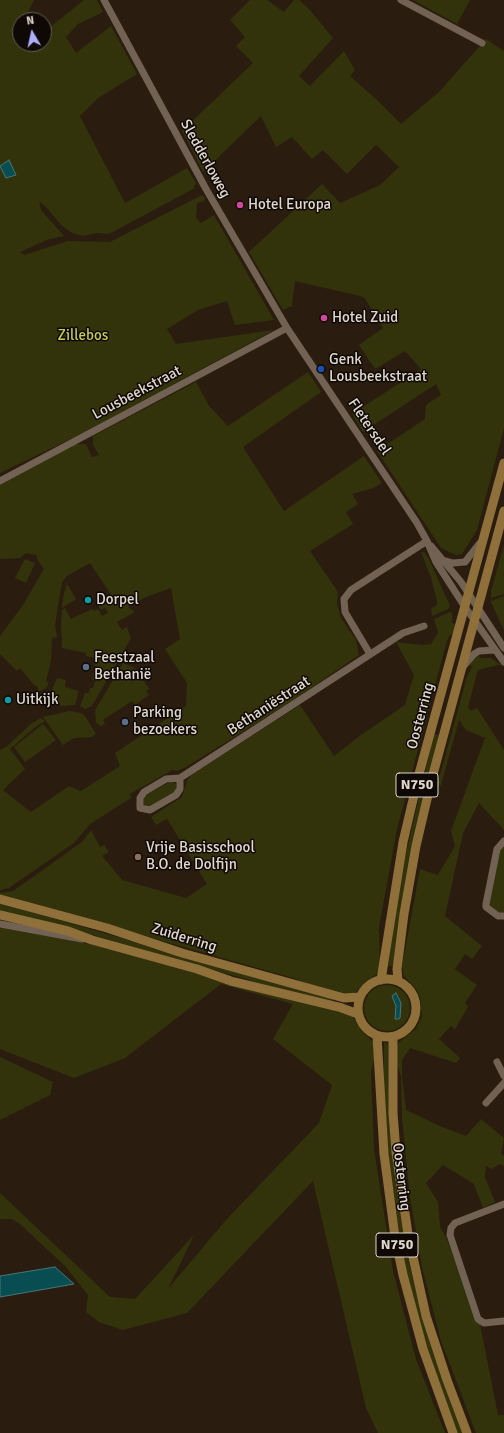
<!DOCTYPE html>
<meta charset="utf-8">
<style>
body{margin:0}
#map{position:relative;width:504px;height:1433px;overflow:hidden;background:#2a1d10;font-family:Signika,sans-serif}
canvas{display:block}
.north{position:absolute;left:12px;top:12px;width:40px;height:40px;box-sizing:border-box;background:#0e0904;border:1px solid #625b55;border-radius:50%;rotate:351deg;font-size:11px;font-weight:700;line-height:16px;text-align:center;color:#e0d7cf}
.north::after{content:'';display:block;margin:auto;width:14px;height:18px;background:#adaffb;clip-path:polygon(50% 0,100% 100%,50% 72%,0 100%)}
</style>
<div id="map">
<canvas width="504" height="1433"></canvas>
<div class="north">N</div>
</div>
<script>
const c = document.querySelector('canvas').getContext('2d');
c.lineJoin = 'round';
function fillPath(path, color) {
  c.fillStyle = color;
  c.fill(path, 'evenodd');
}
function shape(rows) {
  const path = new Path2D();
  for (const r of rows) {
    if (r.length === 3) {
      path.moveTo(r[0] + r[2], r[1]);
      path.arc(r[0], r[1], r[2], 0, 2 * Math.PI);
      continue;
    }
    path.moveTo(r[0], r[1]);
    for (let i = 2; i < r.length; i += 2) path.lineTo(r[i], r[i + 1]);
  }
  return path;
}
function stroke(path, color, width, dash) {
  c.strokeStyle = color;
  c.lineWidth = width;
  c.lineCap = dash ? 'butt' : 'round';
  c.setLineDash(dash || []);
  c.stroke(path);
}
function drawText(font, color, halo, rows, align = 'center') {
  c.font = font + ' Signika,sans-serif';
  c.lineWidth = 3;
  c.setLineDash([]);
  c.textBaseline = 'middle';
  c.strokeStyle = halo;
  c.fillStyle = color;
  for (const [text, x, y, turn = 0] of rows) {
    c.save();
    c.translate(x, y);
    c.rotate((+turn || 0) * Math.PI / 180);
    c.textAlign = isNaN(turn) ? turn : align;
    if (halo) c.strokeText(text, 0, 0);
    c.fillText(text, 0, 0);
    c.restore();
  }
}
fillPath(shape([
 [0,0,34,0,24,20,20,20,20,27,15,37,24,48,29,44,44,44,44,32,84,0,97,0,103,12,78,24,66,37,76,53,111,26,137,74,98,98,80,116,125,203,187,168,196,183,193,189,109,234,97,233,83,236,72,233,61,225,47,208,39,201,41,210,64,236,49,239,20,252,24,255,68,241,110,242,202,195,205,198,204,201,197,203,196,218,201,223,214,215,274,320,235,325,227,301,198,310,167,329,176,344,274,330,77,436,0,473],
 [250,0,267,0,284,12,294,0,299,0,310,10,333,38,299,76,310,86,344,51,355,70,350,76,377,100,401,124,439,92,486,39,504,51,504,428,477,530,462,554,456,555,441,548,377,451,425,419,426,405,441,395,436,384,363,432,352,414,421,369,405,351,375,369,359,345,383,328,364,297,295,281,292,306,283,310,249,252,322,184,340,203,380,185,399,167,376,145,347,174,323,150,312,159,292,137,276,147,261,116,203,172,182,131,253,63,236,46,245,37,230,20],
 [413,0,470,0,457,24],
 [308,372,321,392,243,447,284,511,364,456,382,483,373,488,352,494,358,504,346,512,353,524,310,551,338,592,337,604,341,618,356,640,359,655,289,703,186,767,177,771,172,770,130,794,131,798,90,824,74,843,9,888,0,890,0,750,6,747,31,724,40,718,45,721,34,728,10,749,25,769,3,790,31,812,69,786,81,791,120,766,115,753,186,706,187,683,165,649,180,639,171,588,146,597,128,607,135,612,117,622,122,630,127,627,131,638,92,706,85,709,80,706,85,693,89,693,90,688,93,688,95,680,92,680,96,658,86,656,86,653,62,648,61,626,62,610,65,608,71,619,92,609,94,611,98,609,102,616,108,613,105,608,101,610,98,605,112,596,90,563,67,576,62,582,55,625,57,637,52,638,51,661,46,681,49,683,46,688,38,692,38,687,34,685,20,668,17,671,0,654,0,636,23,605,44,569,38,561,36,555,26,553,20,558,0,559,0,485,74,444,86,444,92,457,99,455,93,445,93,436,196,382,209,406,228,426],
 [504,545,504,594,491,598,491,591],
 [421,552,425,553,429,559,450,606,448,609,432,616,431,609,437,605,437,601,431,578],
 [25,559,35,563,26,583,15,578],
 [67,584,76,599,62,608,63,597],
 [504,596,504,631,491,602,491,601],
 [450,612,452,613,452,622,456,626,453,634,449,636,446,644,397,829,379,927,380,967,377,974,365,982,356,992,348,995,315,987,293,978,0,895,0,893,13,891,40,872,83,841,91,830,100,847,104,845,109,852,103,855,103,857,122,880,186,898,207,884,167,819,156,825,151,817,182,797,187,781,191,775,300,705,334,756,361,735,405,705,414,675,396,642,422,645,431,644,438,633,434,619],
 [478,654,480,658,491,658,503,666,498,665,478,670,468,707,471,711,477,708,504,750,504,830,479,803,463,833,445,916,482,946,472,959,465,954,455,969,477,985,465,1003,468,1007,455,1029,451,1026,439,1039,460,1058,456,1063,410,1048,402,1060,402,1076,406,1110,442,1127,466,1136,481,1119,504,1138,501,1154,504,1156,504,1166,500,1164,491,1169,486,1166,485,1177,495,1202,483,1208,474,1184,443,1165,426,1183,438,1202,440,1227,446,1237,480,1324,498,1415,504,1415,504,1433,476,1433,441,1341,422,1267,410,1197,402,1118,401,1077,397,1064,397,1047,399,1042,416,1029,422,1016,420,997,416,989,404,976,402,967,420,869,438,875,455,846,451,831,485,738,466,730,459,720,441,785,437,786,467,677,472,667,469,665],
 [123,663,136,669,149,689,146,691,149,695,135,705,132,701,103,720,105,724,101,726,96,723,95,710],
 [57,678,66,680,65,687,79,691,75,705,61,706,53,700,50,696,52,690],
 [69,711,81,713,85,716,96,734,92,737,74,738,63,745,43,717],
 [43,724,56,740,25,762,14,747],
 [434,734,439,735,393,966,388,966,401,874],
 [172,781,176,784,176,791,150,807,143,804,144,797,146,795],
 [504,843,504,912,500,913,489,906,488,901,500,848],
 [0,903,256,977,333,998,332,1003,272,990,249,980,75,930,0,912],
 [0,926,95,945,321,1006,352,1016,362,1031,374,1043,375,1056,371,1072,374,1149,393,1271,416,1359,445,1433,378,1433,366,1408,313,1181,187,1313,123,1330,99,1322,86,1312,88,1295,65,1266,20,1224,11,1219,0,1219,0,1193,110,1297,135,1299,194,1235,168,1289,225,1221,319,1123,332,1085,273,1039,293,1004,221,984,125,1058,74,1078,0,1049],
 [387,1008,23],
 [384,1042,388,1044,389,1103,392,1150,397,1193,410,1266,417,1294,463,1433,457,1433,429,1355,406,1272,391,1183,384,1108],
 [0,1057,53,1082,50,1095,0,1120]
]), '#32330b');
const water = shape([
 [9,160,16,175,6,178,0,166,9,160],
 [396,993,401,1003,400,1018,398,1019,395,1019,396,1006,392,996,396,993],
 [55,1267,74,1284,0,1297,0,1276,55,1267]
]);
fillPath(water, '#084d51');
stroke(water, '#497677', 1);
stroke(shape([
 [104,0,206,189,287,328,417,523,427,541,436,562,465,607,504,662],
 [401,0,482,43],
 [0,481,287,328],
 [431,546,461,582,504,648],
 [446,561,453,563,465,562,480,543],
 [370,654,345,612,344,599,351,590,427,541],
 [462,668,474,654,479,651,494,650],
 [180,778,180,789,176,795,150,810,140,808,140,798,144,792,166,779,180,778,403,633,424,626],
 [504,841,497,849,486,904,486,907,498,916,504,916],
 [0,924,82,939],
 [497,1062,504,1076],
 [486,1103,504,1083],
 [504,1204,455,1223,451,1228,450,1235,478,1319,484,1323,504,1321]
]), '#716253', 7);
stroke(shape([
 [0,899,107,928,182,953,344,998,360,997],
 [0,915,68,931,92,940,197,969,231,981,339,1007,358,1014],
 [387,1008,29],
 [381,980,403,842,419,774,504,463],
 [398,981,397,969,404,914,416,846,432,778,504,511],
 [377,1036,384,1154,395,1237,403,1275,423,1349,453,1433],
 [393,1037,393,1113,396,1152,408,1234,426,1316,447,1380,467,1433]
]), '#90703a', 9);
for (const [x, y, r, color] of [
 [240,205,4,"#d1479c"],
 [324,318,4,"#d1479c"],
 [321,369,4,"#1a4fb4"],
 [88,600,4,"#0f9aa8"],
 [86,667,4,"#5c6f8a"],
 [8,700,4,"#0f9aa8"],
 [125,722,4,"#5c6f8a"],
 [138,857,4,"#8d6e63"]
]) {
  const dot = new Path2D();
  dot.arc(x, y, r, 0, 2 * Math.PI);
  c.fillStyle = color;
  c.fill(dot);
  stroke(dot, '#0e0904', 1.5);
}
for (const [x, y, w] of [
 [417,785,42],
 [397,1245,42]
]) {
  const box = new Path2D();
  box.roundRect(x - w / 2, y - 12, w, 24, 3);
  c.fillStyle = '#0e0904';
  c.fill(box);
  stroke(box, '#e0d7cf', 1);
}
drawText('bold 14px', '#e0d7cf', null, [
 ["N750",417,785],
 ["N750",397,1245]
]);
drawText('15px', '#e0d7cf', '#0e0904', [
 ["Sledderloweg",205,159,61],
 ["Lousbeekstraat",137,393,-28],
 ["Fletersdel",369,427,56],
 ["Bethaniëstraat",269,706,-33],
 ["Oosterring",421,716,-75],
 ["Zuiderring",184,938,17],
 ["Oosterring",401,1177,83]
]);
drawText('15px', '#e0d7cf', '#0e0904', [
 ["Hotel Europa",248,205],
 ["Hotel Zuid",332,318],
 ["Genk",329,360],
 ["Lousbeekstraat",329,377],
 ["Dorpel",96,600],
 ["Feestzaal",94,658],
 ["Bethanië",94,675],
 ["Uitkijk",16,700],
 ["Parking",133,713],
 ["bezoekers",133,730],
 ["Vrije Basisschool",146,848],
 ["B.O. de Dolfijn",146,865]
], 'left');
drawText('15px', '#c6c859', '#0e0904', [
 ["Zillebos",83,336]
]);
</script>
